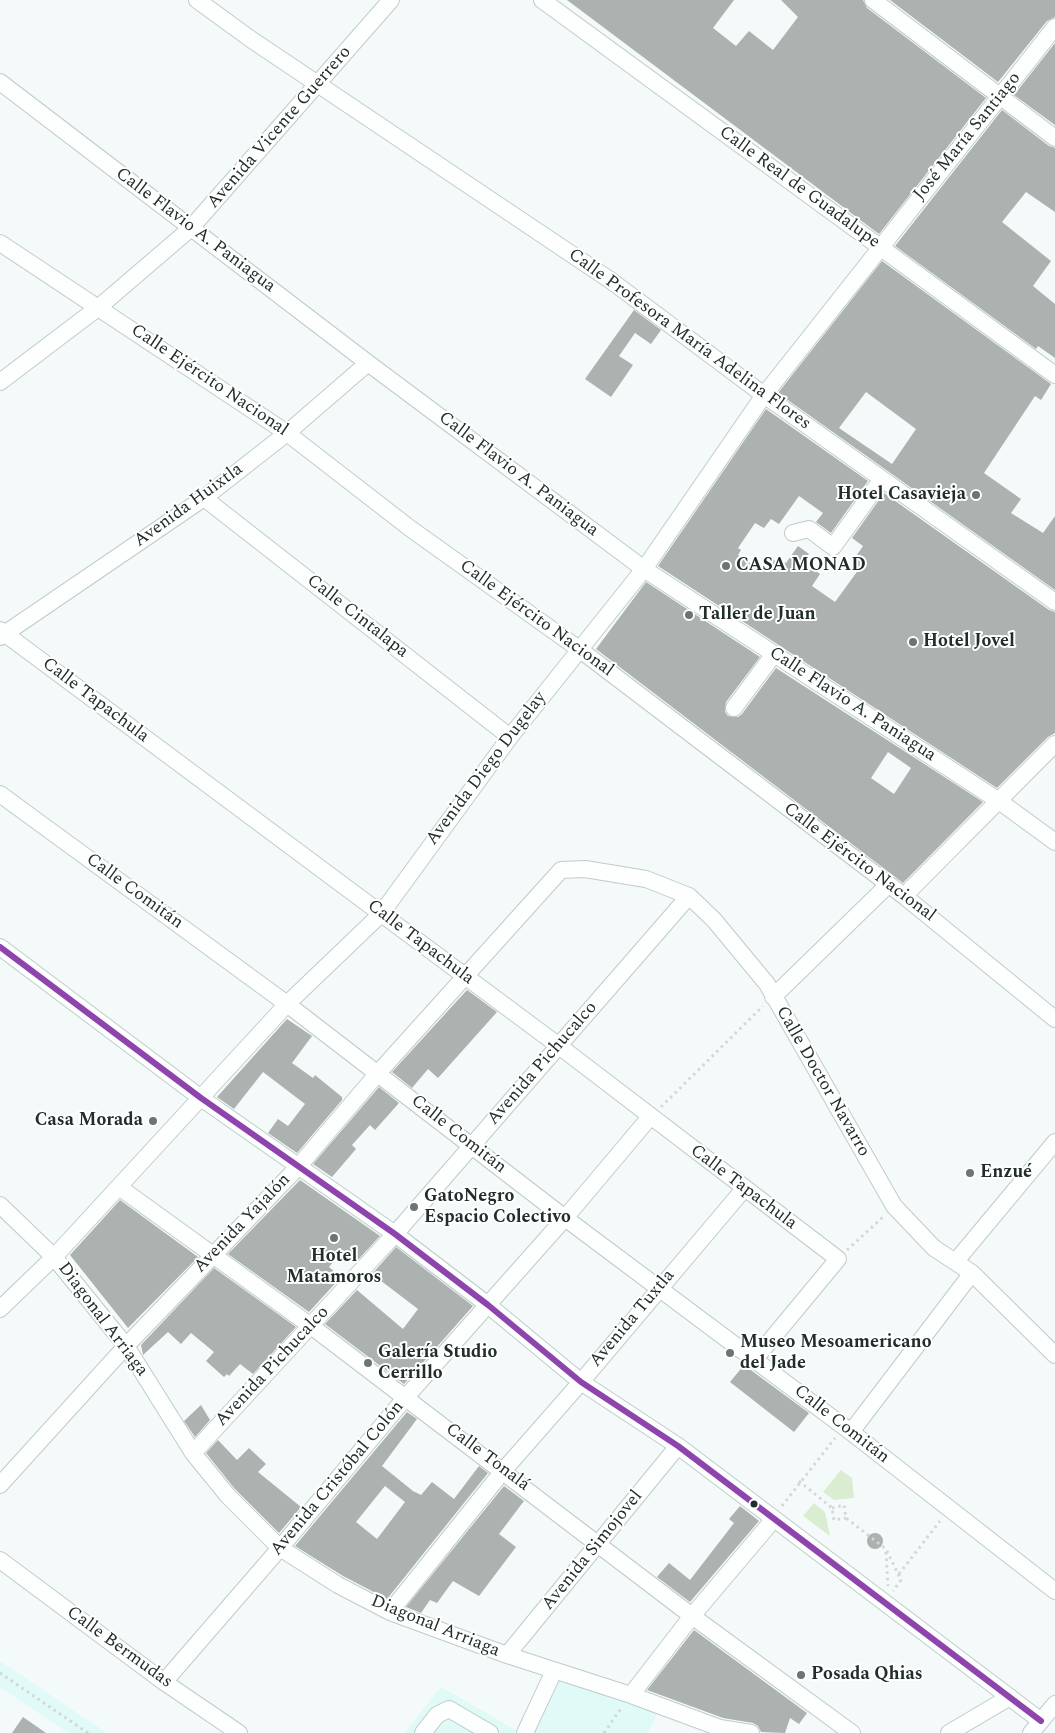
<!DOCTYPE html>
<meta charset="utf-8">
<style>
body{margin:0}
canvas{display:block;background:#f4fafa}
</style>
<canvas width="1055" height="1733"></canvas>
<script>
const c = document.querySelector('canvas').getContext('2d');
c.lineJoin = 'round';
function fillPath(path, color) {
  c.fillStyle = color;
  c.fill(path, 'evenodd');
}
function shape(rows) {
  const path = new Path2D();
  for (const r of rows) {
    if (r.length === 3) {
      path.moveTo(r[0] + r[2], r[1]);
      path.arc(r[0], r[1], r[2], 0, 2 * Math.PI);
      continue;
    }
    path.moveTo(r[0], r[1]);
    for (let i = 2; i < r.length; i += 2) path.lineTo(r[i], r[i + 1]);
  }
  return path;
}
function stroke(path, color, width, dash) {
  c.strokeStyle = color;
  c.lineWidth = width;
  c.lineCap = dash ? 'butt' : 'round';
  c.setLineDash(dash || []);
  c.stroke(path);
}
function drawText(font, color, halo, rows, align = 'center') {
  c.font = font + ' Spectral,serif';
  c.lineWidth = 4;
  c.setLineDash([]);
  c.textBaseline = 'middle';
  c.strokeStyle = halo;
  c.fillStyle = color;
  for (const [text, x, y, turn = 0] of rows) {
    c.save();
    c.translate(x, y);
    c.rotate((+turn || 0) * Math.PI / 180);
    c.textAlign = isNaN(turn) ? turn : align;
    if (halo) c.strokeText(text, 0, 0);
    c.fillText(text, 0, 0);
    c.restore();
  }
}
fillPath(shape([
 [0,1661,107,1733,68,1733,0,1687],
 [545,1672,658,1713,648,1733,404,1733,441,1687,516,1730]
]), '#dffaf7');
fillPath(shape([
 [841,1470,852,1478,854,1498,834,1500,823,1492],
 [814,1503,825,1512,830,1536,803,1516]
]), '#dbedd0');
fillPath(shape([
 [567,0,734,0,713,28,736,46,749,31,773,50,798,17,781,0,863,0,867,8,986,98,879,234],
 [890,0,1055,0,1055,17,1047,21,998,82],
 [1055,43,1055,125,1014,95],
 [1002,110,1049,146,1055,148,1055,212,1026,192,1002,222,1051,261,1033,286,1055,304,1055,358,1038,346,1036,349,895,246],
 [882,261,1051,384,1041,400,1035,396,984,473,1021,499,1011,513,1043,533,1055,516,1055,590,778,393],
 [866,392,916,429,892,464,839,428],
 [634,310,661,330,651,344,635,333,619,356,633,365,611,397,585,379],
 [766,409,868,481,831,533,816,522,823,513,799,496,779,524,771,519,764,528,755,523,738,548,741,550,738,555,759,569,769,556,779,564,782,561,786,563,798,546,809,554,803,562,820,574,812,586,835,602,859,569,852,562,863,546,852,538,884,493,1049,610,1055,612,1055,733,1048,737,997,788,658,566],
 [646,582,760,657,726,702,725,712,728,716,738,717,742,714,776,668,983,802,903,883,596,649],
 [888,752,911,768,894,794,871,778],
 [467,990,497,1012,438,1078,428,1069,412,1088,392,1072],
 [287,1019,312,1036,292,1063,313,1078,315,1075,342,1097,342,1100,297,1153,268,1133,278,1119,288,1126,305,1104,263,1072,234,1109,217,1097],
 [379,1087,399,1103,375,1130,370,1125,352,1145,356,1149,332,1177,313,1164],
 [300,1180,380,1236,356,1262,342,1251,329,1267,341,1277,309,1312,228,1254],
 [120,1200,198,1257,128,1328,70,1255],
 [396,1247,473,1306,404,1384,325,1324,357,1290,403,1329,418,1309,372,1274],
 [214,1268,296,1327,253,1374,240,1364,229,1376,227,1374,224,1377,206,1361,214,1352,191,1333,181,1344,168,1332,143,1355,141,1345],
 [744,1365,809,1413,794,1432,730,1382],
 [201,1405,210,1420,195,1437,184,1421],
 [407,1412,417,1419,382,1466,413,1491,421,1495,432,1482,454,1499,479,1466,488,1473,387,1599,343,1576,295,1546],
 [385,1486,405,1502,377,1539,356,1522],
 [218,1440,237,1460,249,1448,266,1464,258,1472,301,1507,279,1533,235,1489,206,1453],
 [504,1486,524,1501,499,1534,516,1547,479,1596,453,1581,437,1603,430,1600,421,1613,406,1607],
 [740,1506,759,1521,690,1602,657,1577,669,1563,690,1580,734,1523,729,1519],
 [875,1541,8],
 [694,1630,807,1713,799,1724,790,1718,785,1733,761,1732,758,1726,753,1723,723,1718,647,1690],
 [23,1717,46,1733,12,1733]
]), '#abb2b0');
const minor = shape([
 [197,0,252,40,610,280,764,395,1055,602],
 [542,0,1055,375],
 [873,0,1055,138],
 [0,82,368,363,644,569,999,801,1055,842],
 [0,243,287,433,411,529,579,649,904,896,1055,1019],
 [0,382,99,307,190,229,391,0],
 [204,498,510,737],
 [793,533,809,529,833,547,882,479],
 [0,630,559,1046,838,1259,755,1359],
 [0,637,204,498,287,433,368,363],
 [734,708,774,654],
 [0,794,287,1004,565,1218,851,1432,1055,1591],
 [904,896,1055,744],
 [0,947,201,1098,395,1234,488,1305,581,1382,678,1446,1041,1721],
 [773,997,888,885],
 [119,1187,311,1326,692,1616,852,1733],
 [0,1205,54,1257,126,1346,193,1453,228,1496,280,1548,338,1585,390,1612,507,1655,631,1695,720,1728,751,1733],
 [956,1261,1055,1142],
 [0,1309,54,1257,287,1004,381,914,510,737,644,569,764,395,1055,27],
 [851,1432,972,1273],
 [193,1453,395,1234,689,896],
 [0,1485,126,1346,298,1167,378,1073,561,870,585,869,646,879,689,896,714,920,767,984,894,1206,934,1248,972,1273,1055,1355],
 [0,1560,164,1682,239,1733],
 [390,1612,503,1471,581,1382,744,1189],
 [507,1655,678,1446],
 [164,1682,280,1548,406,1397,565,1218,650,1117],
 [631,1695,692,1616,774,1519],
 [423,1733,437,1715,449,1709,490,1733],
 [525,1733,554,1671],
 [949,1733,1010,1697],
 [1031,1733,1055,1704]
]);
stroke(minor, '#c1caca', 18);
stroke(shape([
 [661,1107,763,1006],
 [847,1250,883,1217],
 [799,1481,832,1508,834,1520,846,1518],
 [782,1506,835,1438],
 [832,1508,844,1505,846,1518,886,1549,901,1580,893,1591],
 [886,1552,888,1586],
 [899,1574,940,1521],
 [0,1673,88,1733],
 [604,1733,622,1707]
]), '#d5d7d7', 3, [2.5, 4]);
stroke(minor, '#fdfefe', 16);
stroke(shape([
 [0,947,201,1098,395,1234,488,1305,581,1382,678,1446,1041,1721]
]), '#8e44ad', 6);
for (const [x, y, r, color] of [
 [976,495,5,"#6a7574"],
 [726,566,5,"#6a7574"],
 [689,615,5,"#6a7574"],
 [913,642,5,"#6a7574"],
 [153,1121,5,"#6a7574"],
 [970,1173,5,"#6a7574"],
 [414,1207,5,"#6a7574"],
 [334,1238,5,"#6a7574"],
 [730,1353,5,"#6a7574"],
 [368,1363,5,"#6a7574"],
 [754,1504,4.5,"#202e2c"],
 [801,1675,5,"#6a7574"]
]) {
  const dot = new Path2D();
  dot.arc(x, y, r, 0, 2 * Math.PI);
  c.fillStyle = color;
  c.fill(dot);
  stroke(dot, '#fff', 2);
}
drawText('18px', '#202e2c', '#fff', [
 ["Avenida Vicente Guerrero",280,128,-49],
 ["José María Santiago",968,137,-51],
 ["Calle Real de Guadalupe",799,188,36],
 ["Calle Flavio A. Paniagua",195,231,37],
 ["Calle Profesora María Adelina Flores",689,340,36],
 ["Calle Ejército Nacional",209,381,34],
 ["Calle Flavio A. Paniagua",518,475,37],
 ["Avenida Huixtla",189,506,-36],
 ["Calle Cintalapa",357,617,38],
 ["Calle Ejército Nacional",536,619,36],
 ["Calle Tapachula",95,701,37],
 ["Calle Flavio A. Paniagua",852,705,33],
 ["Avenida Diego Dugelay",487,769,-53],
 ["Calle Ejército Nacional",859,863,37],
 ["Calle Comitán",134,892,36],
 ["Calle Tapachula",420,943,37],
 ["Avenida Pichucalco",543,1064,-49],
 ["Calle Doctor Navarro",822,1082,60],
 ["Calle Comitán",458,1135,38],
 ["Calle Tapachula",743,1188,37],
 ["Avenida Yajalón",243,1224,-46],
 ["Avenida Tuxtla",633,1319,-50],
 ["Diagonal Arriaga",102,1320,53],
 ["Avenida Pichucalco",273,1367,-47],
 ["Calle Comitán",841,1425,38],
 ["Calle Tonalá",487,1458,37],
 ["Avenida Cristóbal Colón",338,1479,-50],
 ["Avenida Simojovel",593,1551,-51],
 ["Diagonal Arriaga",435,1627,22],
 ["Calle Bermudas",119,1648,36]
]);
drawText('bold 18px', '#202e2c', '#fff', [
 ["Hotel Casavieja",966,495,"right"],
 ["CASA MONAD",736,566],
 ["Taller de Juan",699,615],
 ["Hotel Jovel",923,642],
 ["Casa Morada",143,1121,"right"],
 ["Enzué",980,1173],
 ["GatoNegro",424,1197],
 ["Espacio Colectivo",424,1218],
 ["Hotel",334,1257,"center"],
 ["Matamoros",334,1278,"center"],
 ["Museo Mesoamericano",740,1343],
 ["del Jade",740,1364],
 ["Galería Studio",378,1353],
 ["Cerrillo",378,1374],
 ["Posada Qhias",811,1675]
], 'left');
</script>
